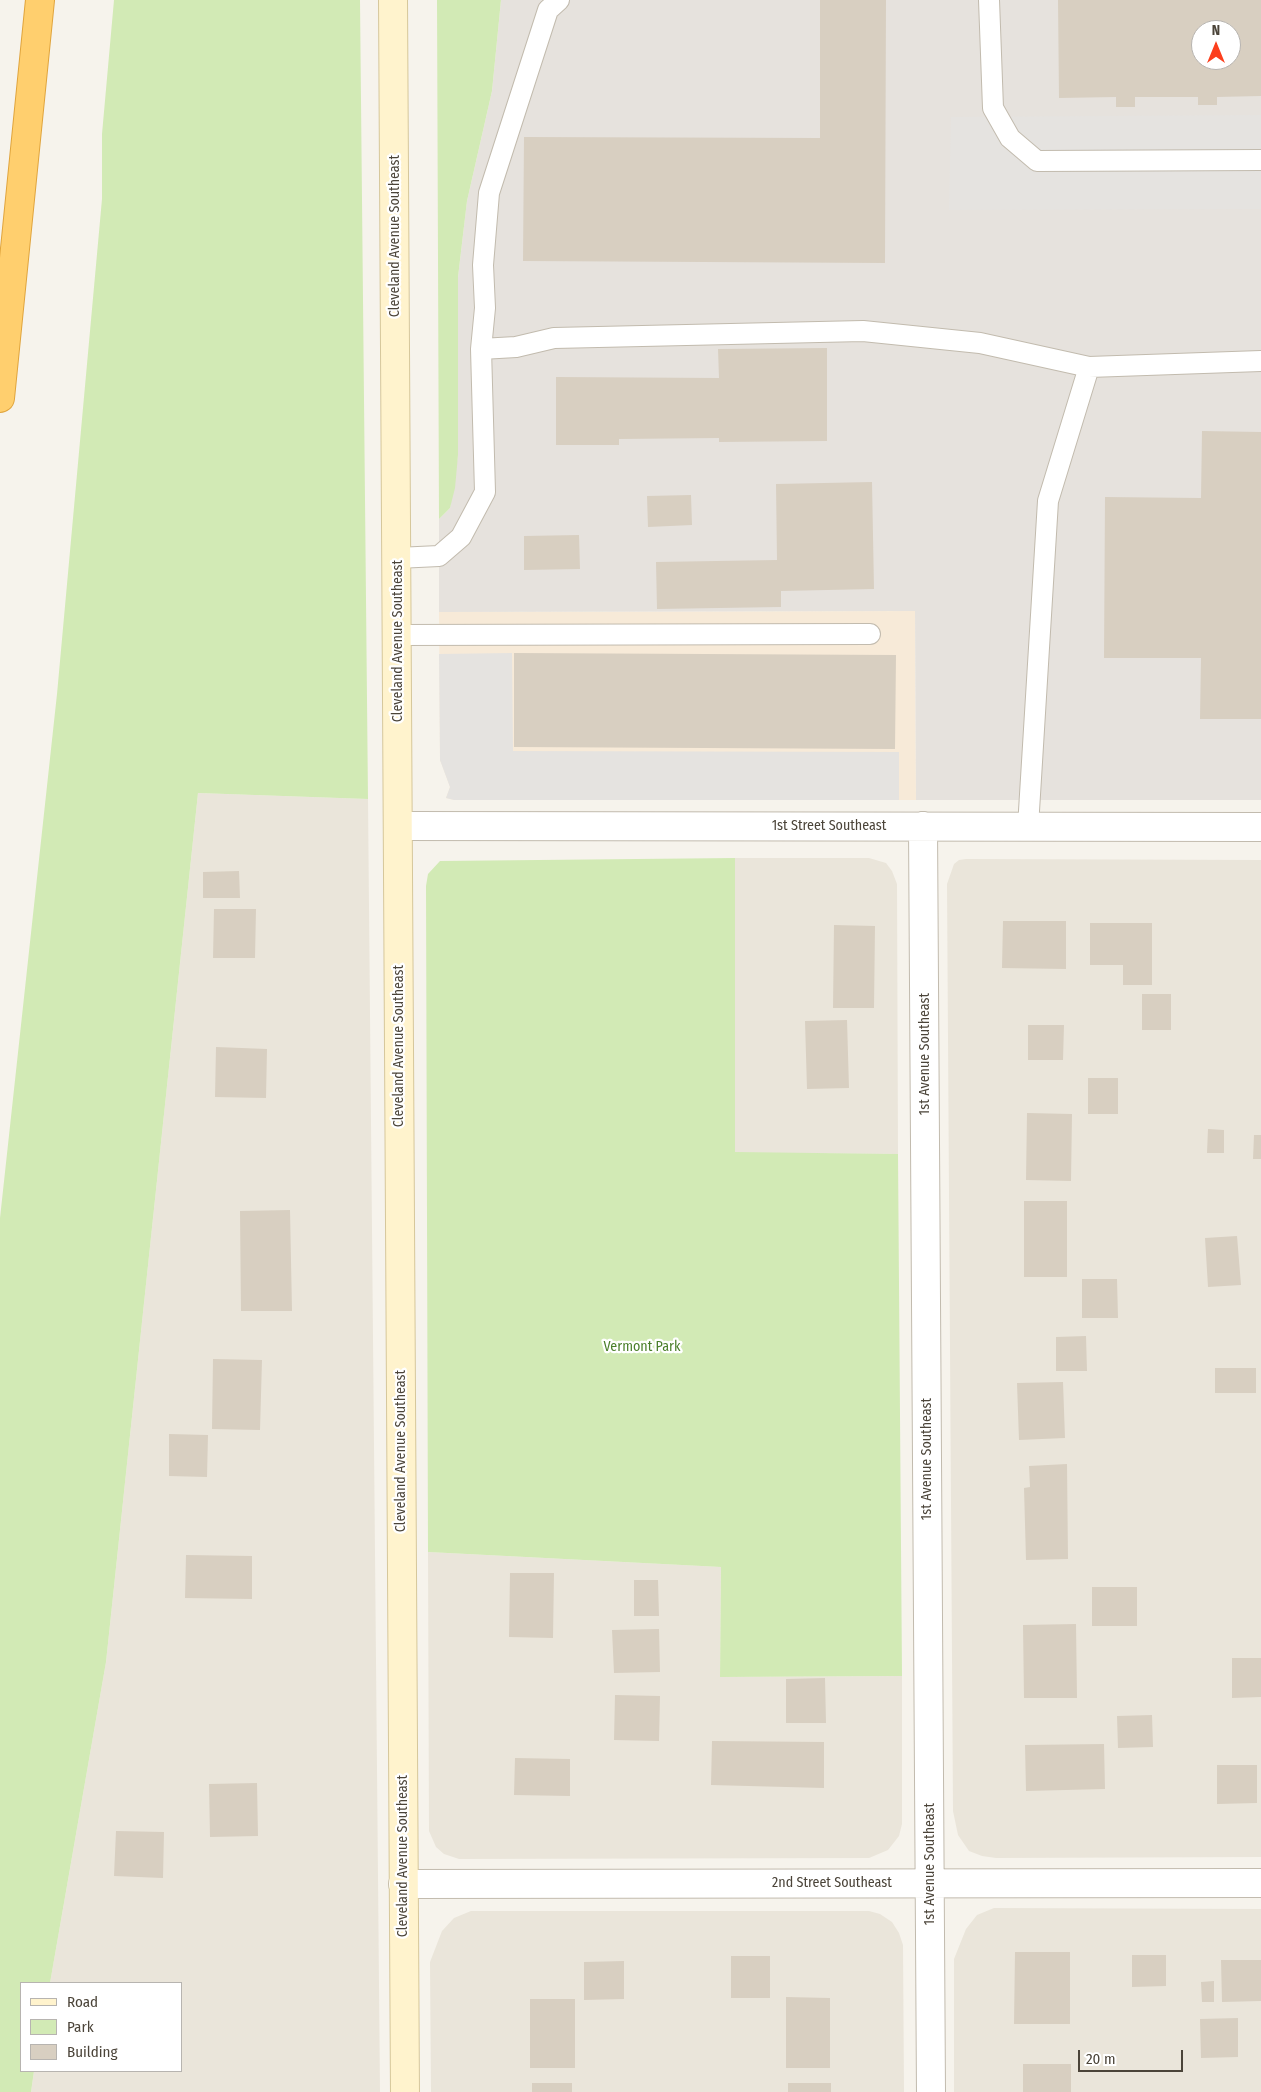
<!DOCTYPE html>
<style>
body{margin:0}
#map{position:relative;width:1261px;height:2092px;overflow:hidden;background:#f6f3ec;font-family:"Fira Sans Condensed",sans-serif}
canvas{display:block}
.legend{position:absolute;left:20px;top:1982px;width:162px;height:90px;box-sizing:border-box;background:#fff;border:1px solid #b7b4b0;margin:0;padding:6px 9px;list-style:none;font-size:15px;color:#4b4439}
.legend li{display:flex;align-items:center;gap:10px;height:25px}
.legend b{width:25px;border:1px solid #b7b4b0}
.north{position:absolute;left:1191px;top:20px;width:50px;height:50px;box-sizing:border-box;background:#fff;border:1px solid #b7b4b0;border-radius:50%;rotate:0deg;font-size:14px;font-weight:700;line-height:20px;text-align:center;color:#4b4439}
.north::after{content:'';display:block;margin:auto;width:18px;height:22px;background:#fc3f1d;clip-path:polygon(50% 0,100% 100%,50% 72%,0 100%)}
.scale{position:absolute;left:1078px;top:2050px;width:105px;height:22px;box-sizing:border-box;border:2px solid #4b4439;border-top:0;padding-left:6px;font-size:15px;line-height:18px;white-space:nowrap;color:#4b4439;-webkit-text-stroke:4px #fff;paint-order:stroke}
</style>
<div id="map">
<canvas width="1261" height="2092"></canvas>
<ul class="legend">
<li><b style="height:6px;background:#fff3cd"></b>Road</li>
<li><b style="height:14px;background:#d2eab5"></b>Park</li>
<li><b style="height:14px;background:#d8cfc1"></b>Building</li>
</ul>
<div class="north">N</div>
<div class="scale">20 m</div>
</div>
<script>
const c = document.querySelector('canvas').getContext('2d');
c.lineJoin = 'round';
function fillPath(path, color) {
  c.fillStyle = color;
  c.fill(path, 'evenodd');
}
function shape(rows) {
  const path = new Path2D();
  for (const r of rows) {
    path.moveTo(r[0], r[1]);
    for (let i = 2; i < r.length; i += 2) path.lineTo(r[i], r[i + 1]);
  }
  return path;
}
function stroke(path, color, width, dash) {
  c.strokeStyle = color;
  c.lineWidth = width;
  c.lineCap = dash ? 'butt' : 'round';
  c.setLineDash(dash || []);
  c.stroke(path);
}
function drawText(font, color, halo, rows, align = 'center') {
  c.font = font + ' "Fira Sans Condensed",sans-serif';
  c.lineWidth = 4.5;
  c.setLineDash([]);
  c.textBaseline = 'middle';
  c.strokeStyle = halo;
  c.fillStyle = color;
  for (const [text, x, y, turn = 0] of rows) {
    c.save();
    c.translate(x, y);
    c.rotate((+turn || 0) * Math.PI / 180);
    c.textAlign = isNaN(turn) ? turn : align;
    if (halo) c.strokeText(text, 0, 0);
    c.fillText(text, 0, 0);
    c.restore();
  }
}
fillPath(shape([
 [198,793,368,799,380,2092,31,2092,34,2071,181,2071,181,1983,50,1983,106,1662],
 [735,858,869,858,886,863,892,871,897,884,898,1154,735,1153],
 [966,859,1261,860,1261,1857,996,1858,982,1856,969,1851,958,1835,953,1811,947,884,954,864,959,860],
 [428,1552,721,1567,720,1677,902,1676,902,1824,899,1836,888,1850,869,1858,459,1859,444,1854,436,1847,429,1831],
 [994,1908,1261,1909,1261,2092,954,2092,954,1959,966,1929,977,1915],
 [471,1911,869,1911,880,1914,892,1922,899,1933,903,1945,904,2092,431,2092,430,1962,442,1931,454,1918]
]), '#eae5da');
fillPath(shape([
 [915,611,916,800,454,800,446,798,450,787,440,760,439,612]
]), '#f7ead8');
fillPath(shape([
 [501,0,1261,0,1261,800,916,800,915,611,439,612,439,519,450,508,458,455,458,277,467,201,492,91],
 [1201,30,1231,30,1231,60,1201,60]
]), '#e6e2dd');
fillPath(shape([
 [114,0,360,0,368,799,198,793,106,1662,50,1983,21,1983,21,2071,34,2071,31,2092,0,2092,0,1218,57,694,102,199,102,134],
 [437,0,501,0,492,91,467,201,458,277,458,455,455,488,450,508,439,519],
 [735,858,735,1152,898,1154,902,1676,720,1677,721,1567,428,1552,426,886,428,874,440,861]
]), '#d2eab5');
fillPath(shape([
 [1261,115,1261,209,949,210,951,117],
 [512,653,513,751,899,752,899,800,454,800,446,798,450,787,440,760,439,654]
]), '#e5e3e0');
fillPath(shape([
 [820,0,886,0,885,263,523,261,524,137,820,138],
 [1058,0,1261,0,1261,96,1217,97,1217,105,1198,105,1198,97,1135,97,1135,107,1116,107,1116,97,1059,98],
 [1201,30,1231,30,1231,60,1201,60],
 [827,348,827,441,719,442,719,438,619,439,619,445,556,445,556,377,719,378,718,349],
 [1202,431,1261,432,1261,719,1200,719,1201,658,1104,658,1105,497,1201,498],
 [872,482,874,589,781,591,781,607,657,609,656,562,777,560,776,484],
 [691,495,692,525,648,527,647,496],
 [579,535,580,569,524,570,524,536],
 [514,653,896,655,895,749,514,747],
 [239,871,240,898,203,898,203,872],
 [214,909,256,909,255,958,213,958],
 [1003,921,1066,921,1066,969,1002,968],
 [1090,923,1152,923,1152,985,1123,985,1123,965,1090,965],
 [834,925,875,926,874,1008,833,1008],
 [1142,994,1171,994,1171,1030,1142,1030],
 [847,1020,849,1088,807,1089,805,1021],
 [1028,1025,1064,1025,1063,1060,1028,1060],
 [216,1047,267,1049,266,1098,215,1097],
 [1088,1078,1118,1078,1118,1114,1088,1114],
 [1027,1113,1072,1114,1071,1181,1026,1180],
 [1208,1129,1224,1130,1224,1153,1207,1153],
 [1254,1135,1261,1135,1261,1159,1253,1159],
 [1024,1201,1067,1201,1067,1277,1024,1277],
 [290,1210,292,1311,241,1311,240,1211],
 [1237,1236,1241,1285,1208,1287,1205,1238],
 [1082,1279,1117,1279,1118,1318,1082,1318],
 [1086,1336,1087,1371,1056,1371,1056,1337],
 [213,1359,262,1360,260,1430,212,1429],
 [1215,1368,1256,1368,1256,1393,1215,1393],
 [1063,1382,1065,1438,1019,1440,1017,1383],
 [169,1434,208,1435,207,1477,169,1476],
 [1067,1464,1068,1559,1026,1560,1024,1488,1030,1487,1029,1466],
 [186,1555,252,1556,252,1599,185,1598],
 [510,1573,554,1573,553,1638,509,1637],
 [634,1580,658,1580,659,1616,634,1616],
 [1092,1587,1137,1587,1137,1626,1092,1626],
 [1076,1624,1077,1698,1024,1698,1023,1625],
 [659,1629,660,1672,614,1673,612,1630],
 [1232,1658,1261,1658,1261,1697,1232,1698],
 [825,1678,826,1723,786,1723,786,1679],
 [615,1695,660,1696,659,1741,614,1740],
 [1152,1715,1153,1747,1118,1748,1117,1716],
 [712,1741,824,1742,824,1788,711,1785],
 [1104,1744,1105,1789,1026,1791,1025,1745],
 [515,1758,570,1759,570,1796,514,1795],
 [1217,1765,1257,1765,1257,1803,1217,1804],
 [257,1783,258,1836,210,1837,209,1784],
 [116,1831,164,1832,163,1878,114,1876],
 [1015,1952,1070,1952,1070,2024,1014,2024],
 [1132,1955,1166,1955,1166,1986,1132,1987],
 [731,1956,770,1956,770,1998,731,1998],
 [1221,1960,1261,1960,1261,2001,1222,2002],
 [624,1961,624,1999,584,2000,584,1962],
 [1214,1981,1214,2002,1202,2002,1201,1982],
 [786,1997,830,1998,830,2068,786,2068],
 [530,1999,575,1999,575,2068,530,2068],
 [1238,2018,1238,2057,1201,2058,1200,2019],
 [1023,2064,1071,2064,1071,2092,1023,2092],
 [532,2083,572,2083,572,2092,532,2092],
 [788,2083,831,2083,831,2092,788,2092]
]), '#d8cfc1');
const lane = shape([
 [989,0,993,108,1010,138,1037,161,1261,160],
 [481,349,485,308,483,265,489,193,548,10,559,0],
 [397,558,439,556,461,537,485,492,481,349,516,347,554,338,863,331,980,343,1089,367,1261,361],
 [398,635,870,634],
 [1028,827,1048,501,1089,367]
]);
const street = shape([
 [398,826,1261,827],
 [923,826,931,2092],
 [403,1884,1261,1883]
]);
const secondary = shape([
 [393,0,405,2092]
]);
const highway = shape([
 [0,398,40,0]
]);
stroke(lane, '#c2bbae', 22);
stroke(street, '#c2bbae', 30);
stroke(secondary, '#d6c79b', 30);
stroke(highway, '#e0a43c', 30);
stroke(lane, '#fff', 20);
stroke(street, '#fff', 28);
stroke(secondary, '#fff3cd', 28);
stroke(highway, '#ffcf6e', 28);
drawText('14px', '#4b4439', '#fff', [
 ["Cleveland Avenue Southeast",395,236,-90],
 ["Cleveland Avenue Southeast",398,641,-90],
 ["1st Street Southeast",829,826],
 ["Cleveland Avenue Southeast",399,1046,-90],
 ["1st Avenue Southeast",925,1054,-90],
 ["Cleveland Avenue Southeast",401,1451,-90],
 ["1st Avenue Southeast",927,1459,-90],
 ["Cleveland Avenue Southeast",403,1856,-90],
 ["1st Avenue Southeast",930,1864,-90],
 ["2nd Street Southeast",832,1883]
]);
drawText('14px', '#4a7f2a', '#fff', [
 ["Vermont Park",642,1347]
]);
</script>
